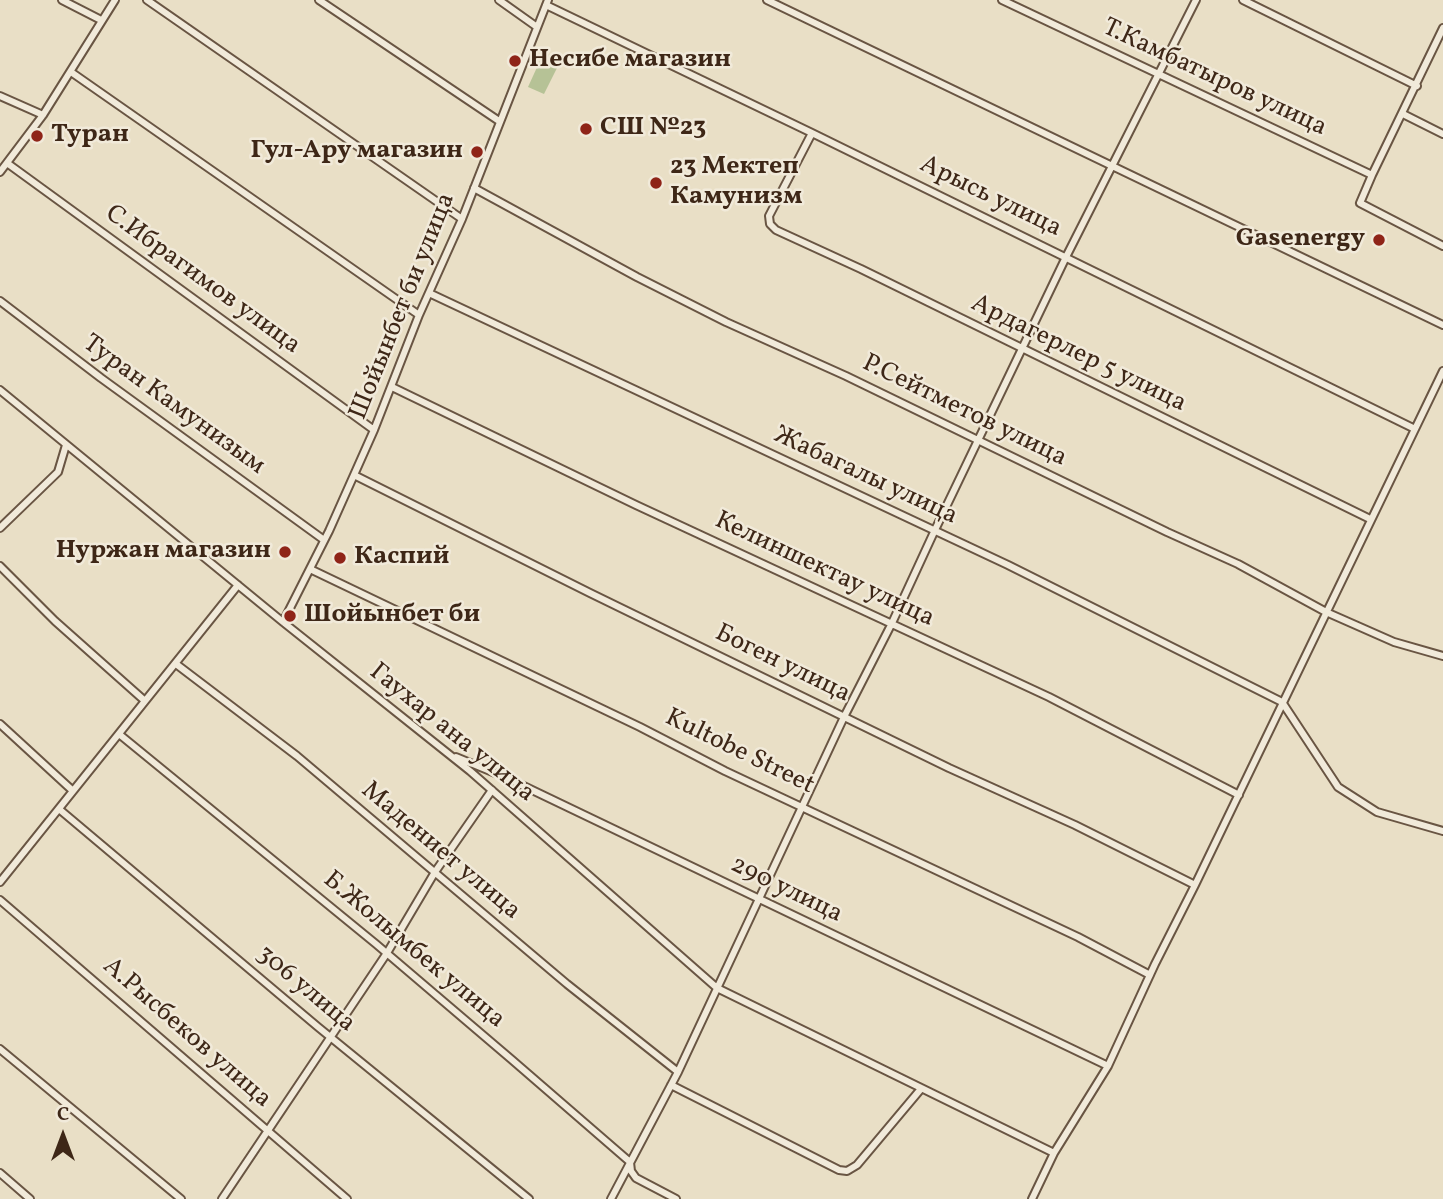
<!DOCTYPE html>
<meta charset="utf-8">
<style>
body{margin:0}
#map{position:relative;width:1443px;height:1199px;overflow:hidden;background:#e9dfc6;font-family:Vollkorn,serif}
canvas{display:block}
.north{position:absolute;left:28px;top:1101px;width:70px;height:70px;-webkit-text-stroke:5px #f1eada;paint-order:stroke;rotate:0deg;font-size:19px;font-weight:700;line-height:28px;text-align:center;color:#3e2717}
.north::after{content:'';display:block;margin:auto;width:24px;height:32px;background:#3e2717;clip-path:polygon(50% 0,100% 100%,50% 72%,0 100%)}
</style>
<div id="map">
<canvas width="1443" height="1199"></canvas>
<div class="north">С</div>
</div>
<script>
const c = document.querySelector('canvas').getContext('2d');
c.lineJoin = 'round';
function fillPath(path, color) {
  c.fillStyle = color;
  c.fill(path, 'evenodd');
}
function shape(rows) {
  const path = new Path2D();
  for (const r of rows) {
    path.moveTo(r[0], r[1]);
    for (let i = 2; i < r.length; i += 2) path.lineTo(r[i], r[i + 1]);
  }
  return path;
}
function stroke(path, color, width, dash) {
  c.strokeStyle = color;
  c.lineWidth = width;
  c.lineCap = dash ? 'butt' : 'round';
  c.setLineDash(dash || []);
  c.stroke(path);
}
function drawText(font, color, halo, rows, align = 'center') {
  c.font = font + ' Vollkorn,serif';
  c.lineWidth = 5;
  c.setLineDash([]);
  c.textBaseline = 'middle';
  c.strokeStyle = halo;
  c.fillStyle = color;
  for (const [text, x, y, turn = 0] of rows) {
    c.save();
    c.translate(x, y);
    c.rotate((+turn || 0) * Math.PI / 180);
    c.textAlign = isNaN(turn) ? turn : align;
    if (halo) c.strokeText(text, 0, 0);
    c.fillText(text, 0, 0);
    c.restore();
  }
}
fillPath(shape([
 [544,52,561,60,544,94,528,87]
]), '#b6c296');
const minor = shape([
 [62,0,101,20],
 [147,0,462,219],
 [319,0,499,121],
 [499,0,537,27],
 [767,0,1443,325],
 [1002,0,1372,175],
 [1243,0,1417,86],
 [546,5,812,133,1415,429],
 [1443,28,1372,175,1360,203,1443,246],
 [71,72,419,315],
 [0,96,43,115],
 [1403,114,1443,134],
 [812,133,769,216,770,224,776,230,861,269,1370,519],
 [7,163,374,430],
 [0,172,43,115,115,0],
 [474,188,637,277,726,322,846,376,1167,532,1238,564,1326,612,1394,642,1443,656],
 [429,293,1008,565,1282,702,1338,787,1377,812,1443,831],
 [0,301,101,378,324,540],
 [392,387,636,505,1049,697,1239,795],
 [0,390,283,622,470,771,717,988,1054,1153,1108,1066,1155,964,1195,885,1443,371],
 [354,475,590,593,949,768,1075,825,1195,885],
 [0,528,58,472,66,445],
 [0,566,55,621,145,701],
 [310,569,640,727,725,771,1078,937,1150,975],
 [283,622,329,531,374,430,419,315,462,219,548,0],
 [176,664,297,756,567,984,678,1072],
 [0,724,73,791],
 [119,734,376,944,511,1059,630,1162,631,1171,636,1178,676,1199],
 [456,757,507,778,1108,1066],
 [59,809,318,1027,529,1199],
 [0,882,238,585],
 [0,900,347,1199],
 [0,1049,181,1199],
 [671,1085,839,1170,847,1171,857,1165,920,1090],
 [0,1173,30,1199],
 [222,1199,387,953,435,872,492,790],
 [611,1199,678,1072,844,717,892,623,934,532,1066,257,1196,0],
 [1032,1199,1054,1153]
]);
stroke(minor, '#695543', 10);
stroke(minor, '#f1eada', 6);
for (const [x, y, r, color] of [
 [515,61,7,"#8f2418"],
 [586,129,7,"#8f2418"],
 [37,136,7,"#8f2418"],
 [477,152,7,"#8f2418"],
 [656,183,7,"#8f2418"],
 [1379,240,7,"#8f2418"],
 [285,552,7,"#8f2418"],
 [340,558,7,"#8f2418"],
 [290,616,7,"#8f2418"]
]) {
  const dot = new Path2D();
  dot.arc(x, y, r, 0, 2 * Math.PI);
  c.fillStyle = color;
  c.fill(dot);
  stroke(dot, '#f1eada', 2.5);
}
drawText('bold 26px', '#3e2717', '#f1eada', [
 ["Несибе магазин",529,61],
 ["СШ №23",600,129],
 ["Туран",51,136],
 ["Гул-Ару магазин",463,152,"right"],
 ["23 Мектеп",670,168],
 ["Камунизм",670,198],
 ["Gasenergy",1365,240,"right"],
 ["Нуржан магазин",271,552,"right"],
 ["Каспий",354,558],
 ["Шойынбет би",304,616]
], 'left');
drawText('26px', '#3e2717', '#f1eada', [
 ["Т.Камбатыров улица",1214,79,25],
 ["Арысь улица",990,198,26],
 ["С.Ибрагимов улица",202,281,36],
 ["Шойынбет би улица",404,307,-68],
 ["Ардагерлер 5 улица",1078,355,26],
 ["Туран Камунизым",173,406,36],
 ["Р.Сейтметов улица",964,412,26],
 ["Жабагалы улица",865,477,25],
 ["Келиншектау улица",824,571,25],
 ["Боген улица",782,665,26],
 ["Гаухар ана улица",451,734,39],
 ["Kultobe Street",739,753,26],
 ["Мадениет улица",440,852,40],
 ["290 улица",786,891,26],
 ["Б.Жолымбек улица",413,951,40],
 ["306 улица",305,990,40],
 ["А.Рысбеков улица",186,1034,41]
]);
</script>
